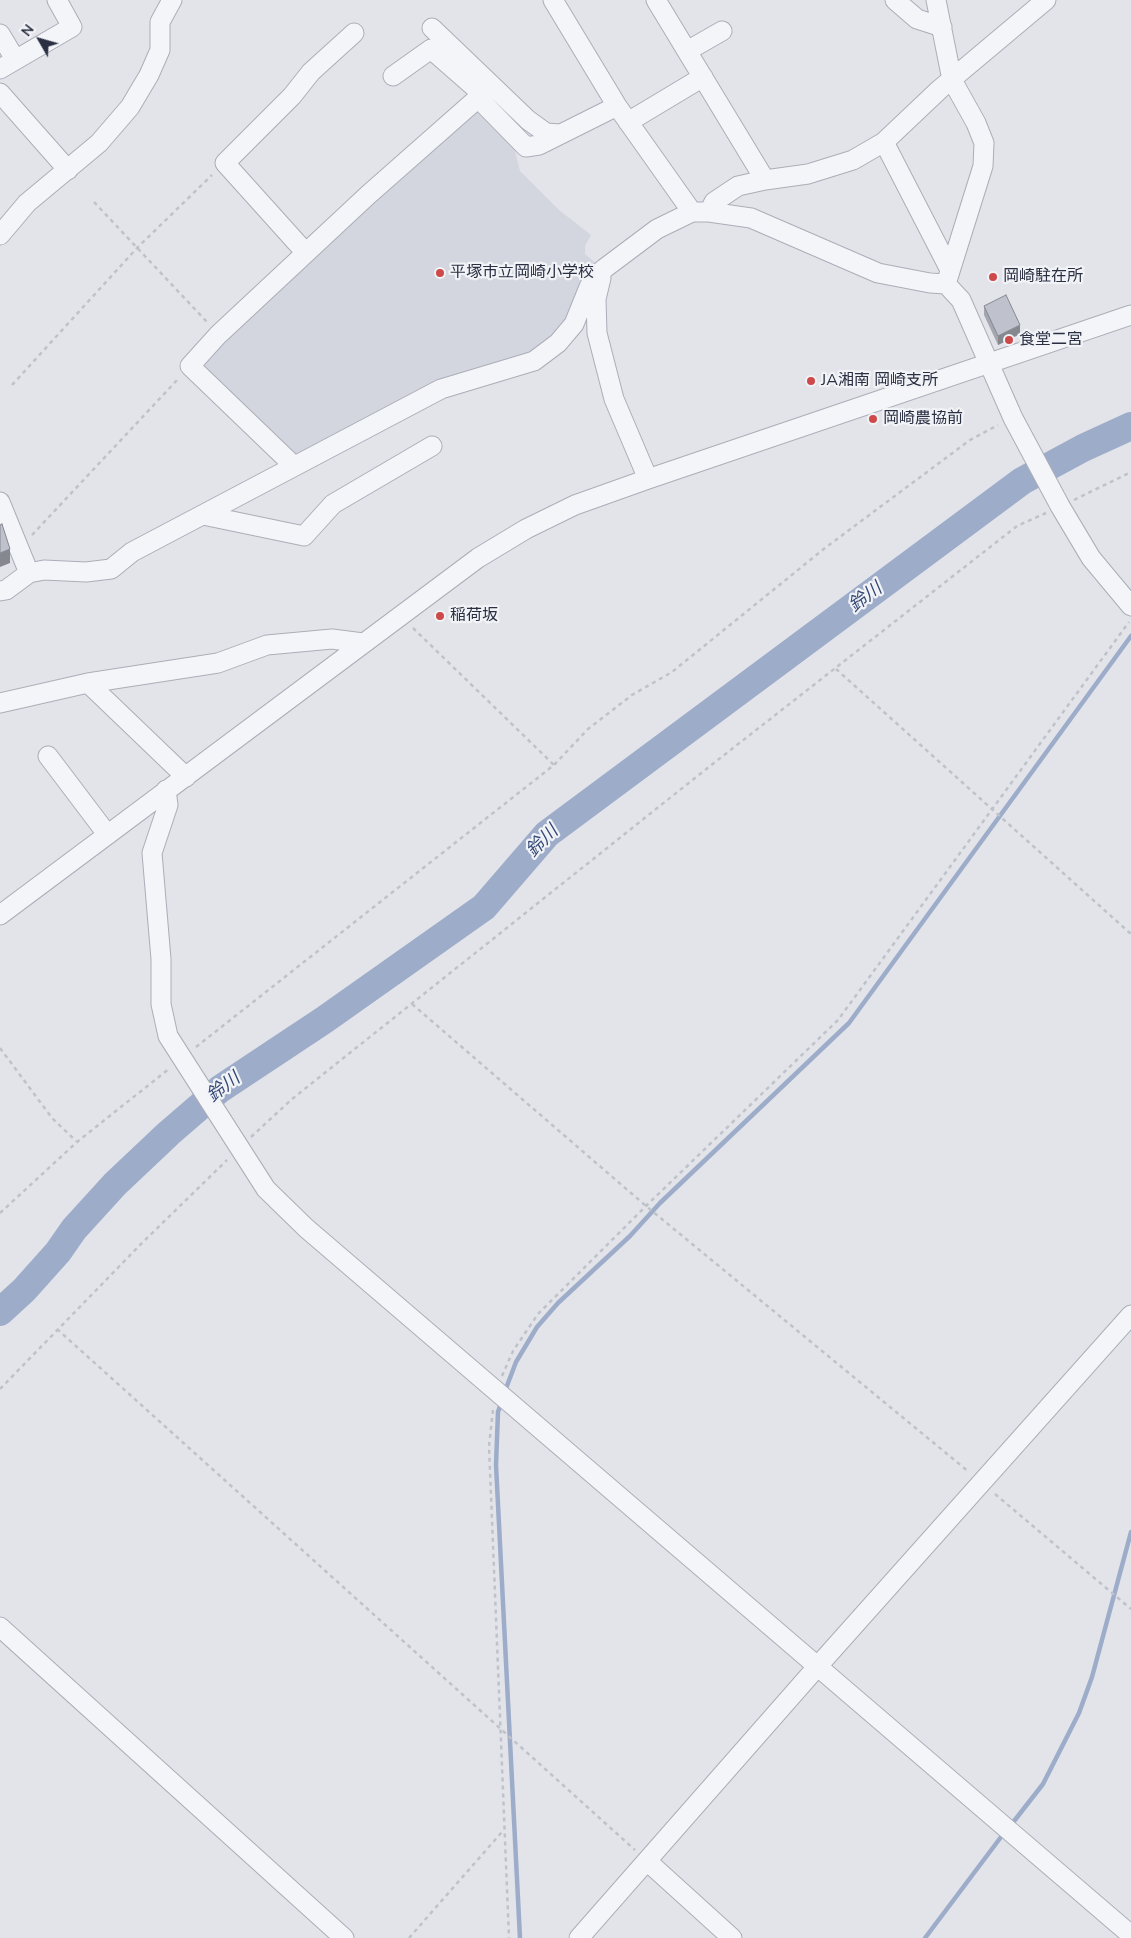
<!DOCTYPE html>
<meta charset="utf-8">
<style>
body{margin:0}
#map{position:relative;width:1131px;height:1938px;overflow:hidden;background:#e2e4ea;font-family:"Nunito Sans",sans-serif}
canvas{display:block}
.north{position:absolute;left:15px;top:15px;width:50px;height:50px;-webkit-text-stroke:4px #f1f3f7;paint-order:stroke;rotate:308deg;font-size:14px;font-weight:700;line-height:20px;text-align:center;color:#2a2f42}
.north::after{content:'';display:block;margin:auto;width:18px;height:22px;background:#2a2f42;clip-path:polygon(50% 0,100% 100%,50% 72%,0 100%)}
</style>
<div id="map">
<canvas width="1131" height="1938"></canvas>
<div class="north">N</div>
</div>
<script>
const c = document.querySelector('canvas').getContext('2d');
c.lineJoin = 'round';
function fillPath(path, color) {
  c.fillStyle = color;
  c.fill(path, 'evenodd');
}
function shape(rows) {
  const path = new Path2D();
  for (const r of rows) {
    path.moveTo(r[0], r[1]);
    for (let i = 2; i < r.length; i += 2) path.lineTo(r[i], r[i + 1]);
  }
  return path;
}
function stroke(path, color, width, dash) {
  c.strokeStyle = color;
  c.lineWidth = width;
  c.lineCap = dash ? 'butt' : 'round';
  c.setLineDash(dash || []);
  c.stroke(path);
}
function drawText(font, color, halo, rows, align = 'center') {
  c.font = font + ' "Nunito Sans","Noto Sans JP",sans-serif';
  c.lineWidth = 4.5;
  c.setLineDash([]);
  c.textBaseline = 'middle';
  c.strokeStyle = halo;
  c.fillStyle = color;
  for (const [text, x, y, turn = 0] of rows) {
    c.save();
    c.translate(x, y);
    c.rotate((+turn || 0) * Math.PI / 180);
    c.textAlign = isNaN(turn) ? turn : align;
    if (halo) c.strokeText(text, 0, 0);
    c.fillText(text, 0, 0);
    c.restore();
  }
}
fillPath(shape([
 [478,106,511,135,520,171,559,210,591,235,585,246,585,254,598,265,568,321,555,337,527,354,301,455,295,455,205,371,205,365,227,340,228,328]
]), '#d4d6df');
stroke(shape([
 [505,1391,516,1362,537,1327,558,1303,630,1236,660,1203,849,1023,1131,636],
 [501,1403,498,1412,496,1465,520,1938],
 [1011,1825,1043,1784,1079,1713,1092,1677,1131,1532],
 [925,1938,1004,1833]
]), '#9dacc9', 4.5);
stroke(shape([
 [0,1312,24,1290,58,1252,74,1229,115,1184,169,1133,220,1089,324,1020,484,907,547,834,1022,481,1083,448,1131,426]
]), '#9dacc9', 28);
const minor = shape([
 [553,0,617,106,692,212],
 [656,0,765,180],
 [895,0,917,19,942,27],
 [936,0,952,80,976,123,984,143,983,166,946,284],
 [432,28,528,120,546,133,560,134],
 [0,34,15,59],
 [687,51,722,31],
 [0,69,72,27,57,0],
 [393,76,431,49,479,91,478,98],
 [0,93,68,170],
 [628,122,703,77],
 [884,142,950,270],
 [709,212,714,202,738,186,765,180,808,174,853,160,884,142,940,89,1046,0],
 [0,235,27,203,99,143,130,107,149,75,160,50,160,22,172,0],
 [306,253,225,163,292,96,311,72,354,33],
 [601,278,596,299,597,333,614,399,648,479],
 [294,466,190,366,218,335,368,195,478,98,526,147,539,145,617,106],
 [0,502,29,573],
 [203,515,304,536,333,504,432,446],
 [0,591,6,590,29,573,44,570,86,572,111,569,132,552,441,389,534,361,558,343,574,324,589,287,597,275,605,268,657,229,692,212,709,212,751,218,878,273,930,283,946,284,961,300,1013,418,1060,506,1091,558,1131,606],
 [88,683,186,777],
 [0,703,88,683,218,663,267,645,332,639,363,643],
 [48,756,107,834],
 [166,790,168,805,152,853,161,959,161,1004,168,1036,266,1189,306,1228,1131,1935],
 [0,915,478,558,526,529,575,505,648,479,1131,315],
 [0,1627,344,1938],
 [647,1861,732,1938],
 [579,1938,817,1667,1131,1315]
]);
stroke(minor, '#abaeb8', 21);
stroke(shape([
 [94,202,207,322],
 [12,385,137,248,212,175],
 [1074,500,1131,472],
 [32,535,179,378],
 [413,628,554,765],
 [836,669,1131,934],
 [412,1004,646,1206,969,1472],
 [196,1047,554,765,588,729,632,695,672,672,825,548,970,440,998,425],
 [0,1048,52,1118,76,1141],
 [251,1137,292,1099,705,770,1017,526,1046,513],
 [0,1213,77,1142,170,1068],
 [57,1329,635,1850],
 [502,1376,513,1351,538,1314,646,1206,838,1020,1129,622],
 [0,1389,141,1244,227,1160],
 [493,1410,489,1446,509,1938],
 [995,1494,1131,1609],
 [409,1938,502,1832]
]), '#bfc2c9', 2.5, [4, 4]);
stroke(minor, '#f4f5f8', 19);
fillPath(shape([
 [984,306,1020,334,998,345,984,315]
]), '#a4a7b0');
fillPath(shape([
 [1020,325,1020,334,998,345,998,336],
 [10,549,10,563,0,567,0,553]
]), '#868890');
const building = shape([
 [1006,295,1020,325,998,336,984,306,1006,295],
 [2,524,10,549,0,553,0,525,2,524]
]);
fillPath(building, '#bfc2cd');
stroke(building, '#868890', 1);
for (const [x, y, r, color] of [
 [440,273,5,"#cd494a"],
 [993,277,5,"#cd494a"],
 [1009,340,5,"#cd494a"],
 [811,381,5,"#cd494a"],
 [873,419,5,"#cd494a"],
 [440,616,5,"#cd494a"]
]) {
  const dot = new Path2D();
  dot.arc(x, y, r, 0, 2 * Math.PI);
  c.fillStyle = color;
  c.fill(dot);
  stroke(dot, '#f1f3f7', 2);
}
drawText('16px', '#2a2f42', '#f1f3f7', [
 ["平塚市立岡崎小学校",450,273],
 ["岡崎駐在所",1003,277],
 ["食堂二宮",1019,340],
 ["JA湘南 岡崎支所",821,381],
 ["岡崎農協前",883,419],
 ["稲荷坂",450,616]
], 'left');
drawText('italic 18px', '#344875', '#f1f3f7', [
 ["鈴川",866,598,-37],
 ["鈴川",543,842,-45],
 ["鈴川",224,1088,-38]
]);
</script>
